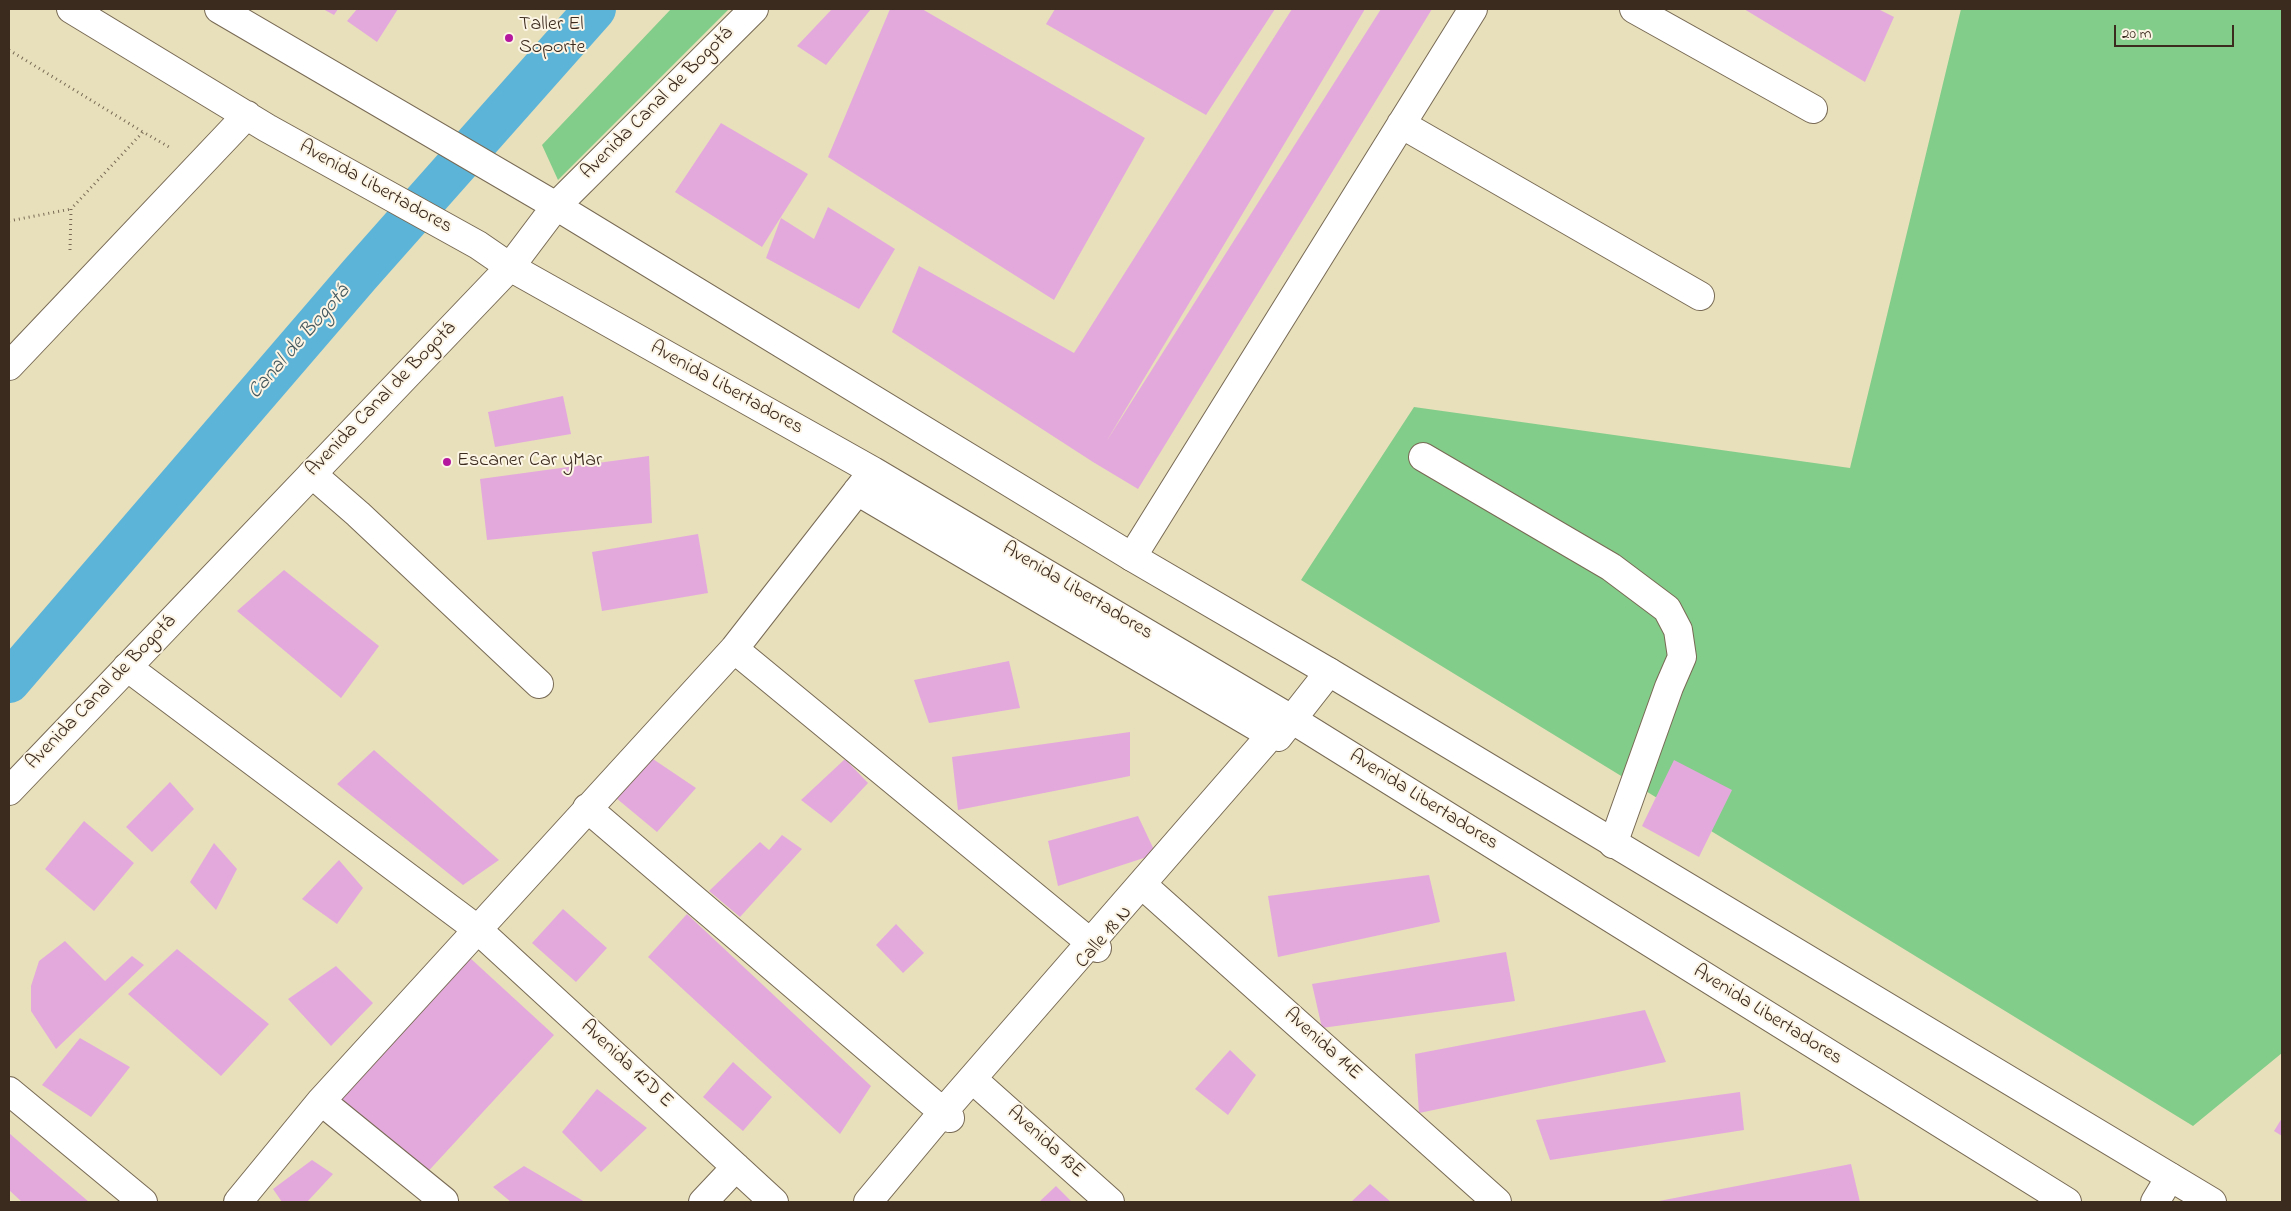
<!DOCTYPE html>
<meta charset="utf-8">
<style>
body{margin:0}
#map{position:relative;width:2291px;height:1211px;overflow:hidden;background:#e8e0bb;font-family:"Indie Flower",sans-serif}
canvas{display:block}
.frame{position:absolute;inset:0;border:10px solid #3b2a1e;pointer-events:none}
.scale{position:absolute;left:2114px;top:25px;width:120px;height:22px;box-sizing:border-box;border:2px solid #3b2a1e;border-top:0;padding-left:6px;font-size:15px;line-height:18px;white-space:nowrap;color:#3b2a1e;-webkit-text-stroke:4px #fcf5e5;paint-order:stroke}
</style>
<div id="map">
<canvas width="2291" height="1211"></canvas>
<div class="frame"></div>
<div class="scale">20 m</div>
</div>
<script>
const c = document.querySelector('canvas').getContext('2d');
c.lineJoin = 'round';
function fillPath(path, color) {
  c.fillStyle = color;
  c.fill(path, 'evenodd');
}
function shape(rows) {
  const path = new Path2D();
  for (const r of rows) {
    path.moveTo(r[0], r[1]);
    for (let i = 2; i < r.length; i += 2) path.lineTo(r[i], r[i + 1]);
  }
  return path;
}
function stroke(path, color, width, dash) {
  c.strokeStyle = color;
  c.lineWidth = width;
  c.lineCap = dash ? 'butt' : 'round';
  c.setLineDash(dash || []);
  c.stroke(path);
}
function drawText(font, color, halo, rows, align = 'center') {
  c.font = font + ' "Indie Flower",sans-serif';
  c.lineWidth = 4;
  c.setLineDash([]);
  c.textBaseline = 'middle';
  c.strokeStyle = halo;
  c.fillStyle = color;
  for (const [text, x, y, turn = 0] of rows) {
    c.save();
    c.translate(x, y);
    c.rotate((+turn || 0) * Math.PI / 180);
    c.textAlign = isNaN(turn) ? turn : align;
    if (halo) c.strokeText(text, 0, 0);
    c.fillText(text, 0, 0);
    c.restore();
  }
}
fillPath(shape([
 [671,9,729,9,558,180,542,145],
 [1961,9,2282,9,2282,1053,2193,1126,1301,580,1414,407,1850,468]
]), '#83cd8a');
stroke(shape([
 [9,682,360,274,595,9]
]), '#5cb4d9', 42);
fillPath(shape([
 [323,9,338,9,334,15],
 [357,9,398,9,377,42,347,21],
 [832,9,871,9,826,65,797,46],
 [890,9,922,9,1145,138,1054,300,828,157],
 [1055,9,1275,9,1206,115,1046,24],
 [1292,9,1365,9,1106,442,1381,9,1432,9,1138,489,1093,462,892,332,919,266,1074,353],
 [1744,9,1878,9,1894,17,1865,82],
 [721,123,808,174,762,247,675,192],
 [828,207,895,249,859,309,766,258,781,218,814,239],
 [563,396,571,434,495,447,488,412],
 [649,456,652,523,487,540,480,479],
 [698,534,708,593,602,611,592,552],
 [284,570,379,646,341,698,237,611],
 [1009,661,1020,708,929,723,914,680],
 [1130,732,1130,776,958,810,952,757],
 [374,750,499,860,463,885,337,784],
 [653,759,696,788,657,832,616,798],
 [845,759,868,783,831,823,801,800],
 [1674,760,1732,790,1699,857,1642,826],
 [170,782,194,809,152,852,126,827],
 [1138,816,1156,854,1058,886,1048,841],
 [84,821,134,863,94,911,45,869],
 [782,835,802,849,740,917,709,891,760,842,769,850],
 [214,843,237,869,216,910,190,882],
 [339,860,363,888,337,924,302,899],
 [1429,875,1440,922,1278,957,1268,896],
 [563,909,607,948,576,982,532,943],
 [687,914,871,1086,840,1134,648,957],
 [896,924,924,953,903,973,876,945],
 [65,941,105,981,132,956,144,965,56,1049,31,1011,31,986,39,961],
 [177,949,269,1024,221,1076,128,994],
 [1506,952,1515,1001,1322,1028,1312,984],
 [469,957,554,1035,422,1178,333,1097],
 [336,966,373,1003,331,1046,288,999],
 [1645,1010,1666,1062,1419,1113,1415,1054],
 [80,1038,130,1067,91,1117,42,1085],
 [1230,1050,1256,1075,1228,1115,1195,1089],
 [733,1062,772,1097,743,1131,703,1097],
 [597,1089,647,1128,601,1172,562,1132],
 [1740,1092,1744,1130,1550,1160,1536,1120],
 [2282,1118,2282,1136,2274,1131],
 [9,1133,40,1160,89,1202,22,1202,9,1190],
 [312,1160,333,1174,307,1202,282,1202,273,1189],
 [1851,1164,1860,1202,1659,1202,1659,1201],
 [524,1166,585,1202,511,1202,493,1187],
 [1370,1184,1391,1202,1351,1202],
 [1056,1186,1072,1202,1039,1202]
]), '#e3a9dc');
const minor = shape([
 [1634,9,1813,109],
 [1401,124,1700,296],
 [556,206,754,9],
 [1423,457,1611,567,1667,609,1678,630,1682,657,1669,687,1613,844],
 [312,474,358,514,539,684],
 [857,491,1271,735,943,1112,868,1202],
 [1132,557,1473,9],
 [734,649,1097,948],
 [127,667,477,929,774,1202],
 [1278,737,1329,672],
 [587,808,950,1118],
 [1147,889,1497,1202],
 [979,1085,1110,1202],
 [9,1091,143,1202],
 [444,1201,321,1101,734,649,869,476],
 [238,1202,321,1101],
 [703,1202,736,1167],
 [2155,1202,2170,1177]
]);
const major = shape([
 [71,9,267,128,478,245,510,267,873,471,1293,720,2067,1202],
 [219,9,556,206,1132,557,1329,672,2212,1202],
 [9,366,247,115],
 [9,791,510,267,556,206]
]);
stroke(minor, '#786a55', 30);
stroke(major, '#786a55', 30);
stroke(shape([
 [9,50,143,132],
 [9,221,71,209],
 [70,250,71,209,143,132,169,147]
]), '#786a55', 3, [1, 4]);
stroke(minor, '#fff', 28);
stroke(major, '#fff', 28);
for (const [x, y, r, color] of [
 [509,38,5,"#b5179e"],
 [447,462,5,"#b5179e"]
]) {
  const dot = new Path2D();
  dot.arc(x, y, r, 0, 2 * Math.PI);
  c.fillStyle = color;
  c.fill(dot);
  stroke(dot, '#fcf5e5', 2);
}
drawText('20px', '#3b2a1e', '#fcf5e5', [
 ["Taller El",519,26],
 ["Soporte",519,49],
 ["Escaner Car yMar",457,462]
], 'left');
drawText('20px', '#3b2a1e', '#fcf5e5', [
 ["Avenida Canal de Bogotá",658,104,-45],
 ["Avenida Libertadores",375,188,29],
 ["Avenida Libertadores",726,389,29],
 ["Avenida Canal de Bogotá",382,400,-46],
 ["Avenida Libertadores",1077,592,31],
 ["Avenida Canal de Bogotá",102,693,-46],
 ["Avenida Libertadores",1423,801,32],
 ["Calle 18 N",1105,938,-49],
 ["Avenida Libertadores",1767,1016,32],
 ["Avenida 14E",1322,1045,42],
 ["Avenida 12D E",626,1065,43],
 ["Avenida 13E",1045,1143,42]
]);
drawText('italic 21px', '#475a5f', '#fcf5e5', [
 ["Canal de Bogotá",300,343,-49]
]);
</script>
